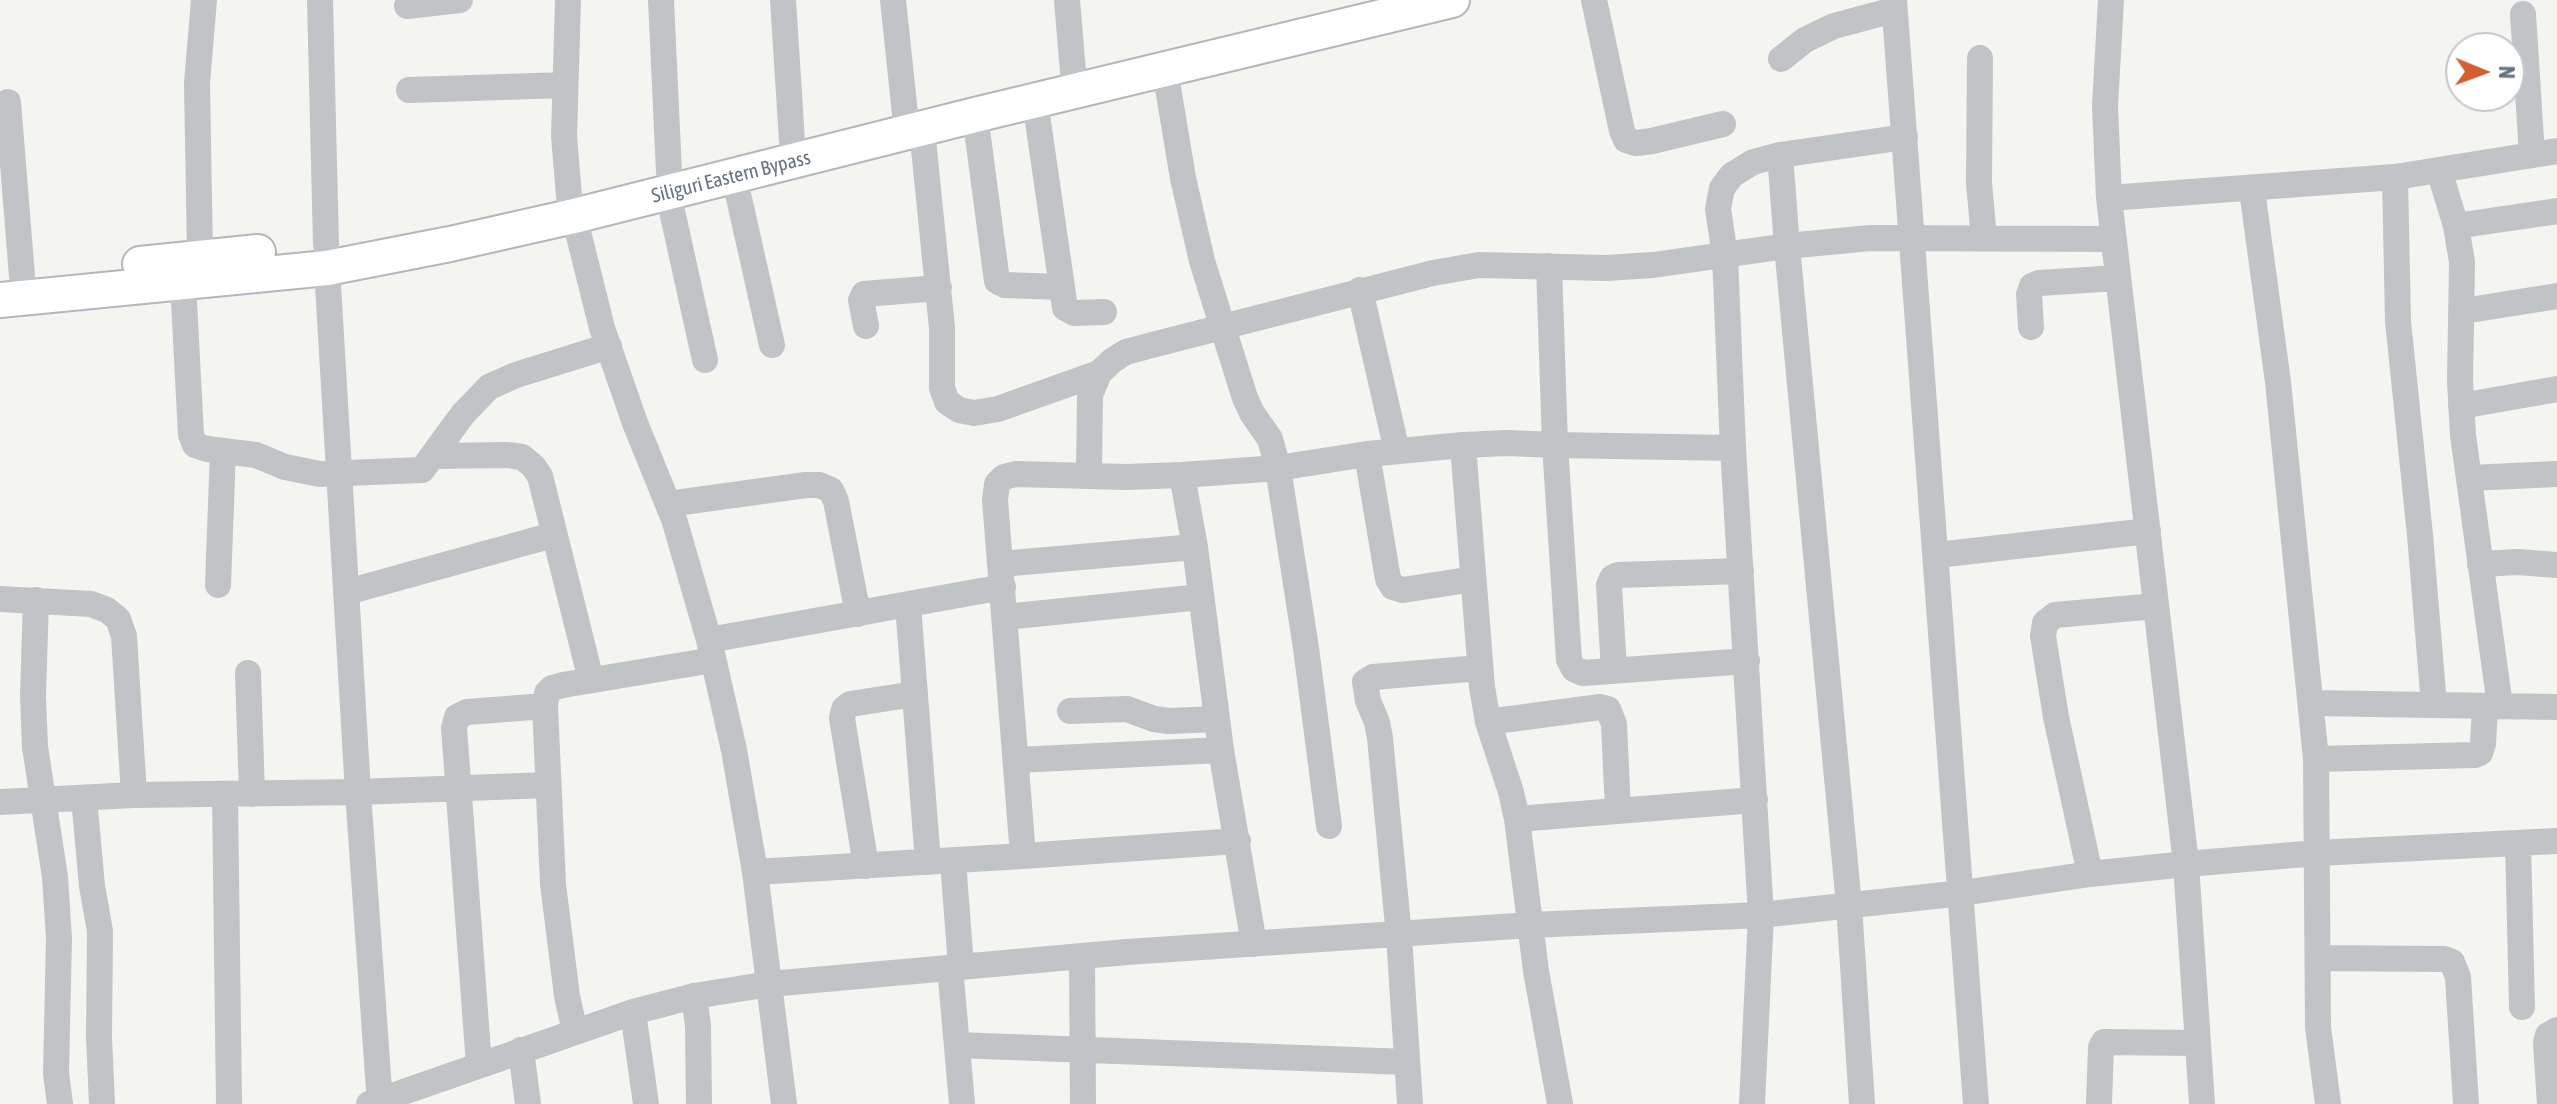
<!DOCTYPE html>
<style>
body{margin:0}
#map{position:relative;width:2557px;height:1104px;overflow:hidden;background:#f4f4f1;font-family:"Asap Condensed",sans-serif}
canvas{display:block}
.north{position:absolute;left:2445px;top:32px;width:80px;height:80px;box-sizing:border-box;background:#fff;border:2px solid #c2c7cc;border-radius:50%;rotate:91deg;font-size:22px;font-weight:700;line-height:32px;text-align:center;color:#667380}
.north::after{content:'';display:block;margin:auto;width:28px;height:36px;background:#d55e30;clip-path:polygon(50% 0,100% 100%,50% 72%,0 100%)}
</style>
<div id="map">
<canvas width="2557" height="1104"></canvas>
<div class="north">N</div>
</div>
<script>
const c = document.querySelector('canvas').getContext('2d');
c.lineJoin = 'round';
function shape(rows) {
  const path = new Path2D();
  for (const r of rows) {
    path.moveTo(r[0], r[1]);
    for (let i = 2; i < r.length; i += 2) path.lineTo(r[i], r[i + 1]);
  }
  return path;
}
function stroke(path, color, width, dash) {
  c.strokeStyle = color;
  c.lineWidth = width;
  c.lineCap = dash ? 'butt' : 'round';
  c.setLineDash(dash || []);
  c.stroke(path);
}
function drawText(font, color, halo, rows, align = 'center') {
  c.font = font + ' "Asap Condensed",sans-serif';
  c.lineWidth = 8;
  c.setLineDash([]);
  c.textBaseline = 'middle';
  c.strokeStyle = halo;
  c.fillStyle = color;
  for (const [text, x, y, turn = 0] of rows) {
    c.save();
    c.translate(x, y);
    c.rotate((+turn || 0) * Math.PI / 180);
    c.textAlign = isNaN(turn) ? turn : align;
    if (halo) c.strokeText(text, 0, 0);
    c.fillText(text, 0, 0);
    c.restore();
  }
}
const major = shape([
 [140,264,258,252],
 [0,300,327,268,450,244,574,216,975,115,1452,0]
]);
stroke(major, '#b4b7ba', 38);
stroke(shape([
 [320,0,326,245],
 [568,0,564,136,569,196,602,328,635,423,674,519,709,640,734,750,755,872,784,1104],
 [661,0,669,172],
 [783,0,792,141],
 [893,0,905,114],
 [1067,0,1073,72],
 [1594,0,1622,131,1626,140,1636,143,1652,141,1723,124],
 [1894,0,1976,1104],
 [2111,0,2105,106,2109,198,2186,864,2202,1104],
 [407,6,460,0],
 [2523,14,2532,155],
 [1980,58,1979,183,1984,238],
 [1781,59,1805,40,1834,26,1894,10],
 [1165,70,1183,178,1202,261,1245,398,1252,413,1270,439,1278,468,1306,648,1329,826],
 [409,90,565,85],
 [1035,101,1065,308,1074,313,1104,312],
 [8,102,22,276],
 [975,115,997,281,1005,285,1060,287],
 [922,129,942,328,942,388,947,402,959,410,974,413,998,409,1099,373],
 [1780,155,1787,246,1849,905,1862,1104],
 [2439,170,2456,226,2462,262,2460,381,2463,435,2500,706],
 [734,176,772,345],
 [2395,177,2398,321,2420,535,2434,705],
 [2252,190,2278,382,2316,759,2318,1027,2328,1104],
 [668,193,705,360],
 [2109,198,2395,177,2557,151],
 [2456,226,2557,211],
 [200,256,197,83,204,0],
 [1549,266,1555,445,1733,448],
 [327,268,358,792,380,1104],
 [183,282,191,435,195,445,207,449,256,455,285,467,320,474,422,470,463,414,489,387,516,375,609,346],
 [1360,290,1397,451],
 [2463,311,2557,296],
 [866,326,861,300,864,294,939,288],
 [2031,327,2029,294,2032,286,2039,283,2118,278],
 [2461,406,2557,389],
 [1463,445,1482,687,1488,722,1511,792,1517,819,1536,971,1560,1104],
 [1367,454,1388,579,1393,587,1403,590,1473,579],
 [434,456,507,455,522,457,533,466,540,476,591,680],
 [1182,475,1195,547,1221,750,1254,944],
 [1089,476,1090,395,1099,373,1113,360,1126,352,1156,344,1433,273,1479,265,1606,268,1653,265,1787,246,1870,238,2114,239],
 [2469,478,2557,474],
 [668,504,806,485,819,485,831,490,836,501,858,614],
 [1937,555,2148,531],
 [1001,564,1195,547],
 [2480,564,2518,562,2557,565],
 [218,585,223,451],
 [347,592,553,535],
 [0,599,91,604,107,610,118,619,124,636,134,795],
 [36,600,33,696,35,747,55,877,59,938,56,1073,60,1104],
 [908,605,928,862],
 [1005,617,1201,597],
 [709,640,1003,587],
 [1614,671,1609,585,1612,578,1618,575,1741,571],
 [248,673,252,794],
 [2311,703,2557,707],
 [1070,711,1127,709,1154,719,1169,721,1217,719],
 [1488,722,1600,707,1608,709,1614,724,1618,811],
 [2316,759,2475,755,2480,753,2483,744,2485,706],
 [1017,760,1221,750],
 [225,794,229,1104],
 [84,798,92,886,100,931,99,1037,102,1104],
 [0,802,134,795,358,792,548,785],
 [1517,819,1755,800],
 [2518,843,2522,1007],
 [1023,856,1238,841],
 [953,861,961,966],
 [866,866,842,718,844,709,850,704,915,694],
 [755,872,1023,856,995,500,997,484,1004,477,1016,474,1126,477,1182,475,1278,468,1367,454,1463,445,1506,443,1555,445,1569,660,1574,669,1583,673,1597,672,1747,661],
 [2090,874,2056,717,2043,636,2045,623,2055,615,2156,606],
 [1082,956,1083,1104],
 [2318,958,2444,959,2452,962,2458,977,2466,1104],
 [950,967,962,1104],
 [694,996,698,1026,699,1104],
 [633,1012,646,1104],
 [575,1032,567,996,553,884,545,706,547,693,552,688,563,685,713,660],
 [957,1045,1407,1062],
 [521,1050,528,1104],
 [479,1065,454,728,457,717,467,712,545,706],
 [369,1104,633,1012,694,996,770,984,1127,952,1531,925,1761,915,1962,893,2090,874,2186,864,2317,853,2557,841],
 [1410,1104,1399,936,1380,738,1377,722,1368,701,1365,682,1373,677,1480,668],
 [1752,1104,1761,915,1733,448,1725,256,1718,209,1722,188,1732,175,1753,162,1780,155,1905,137],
 [2099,1104,2101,1047,2104,1042,2197,1043],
 [2550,1104,2546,1043,2548,1035,2557,1030]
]), '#c0c4c7', 26);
stroke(major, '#fff', 34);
drawText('20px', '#667380', '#fff', [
 ["Siliguri Eastern Bypass",731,177,-14]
]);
</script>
